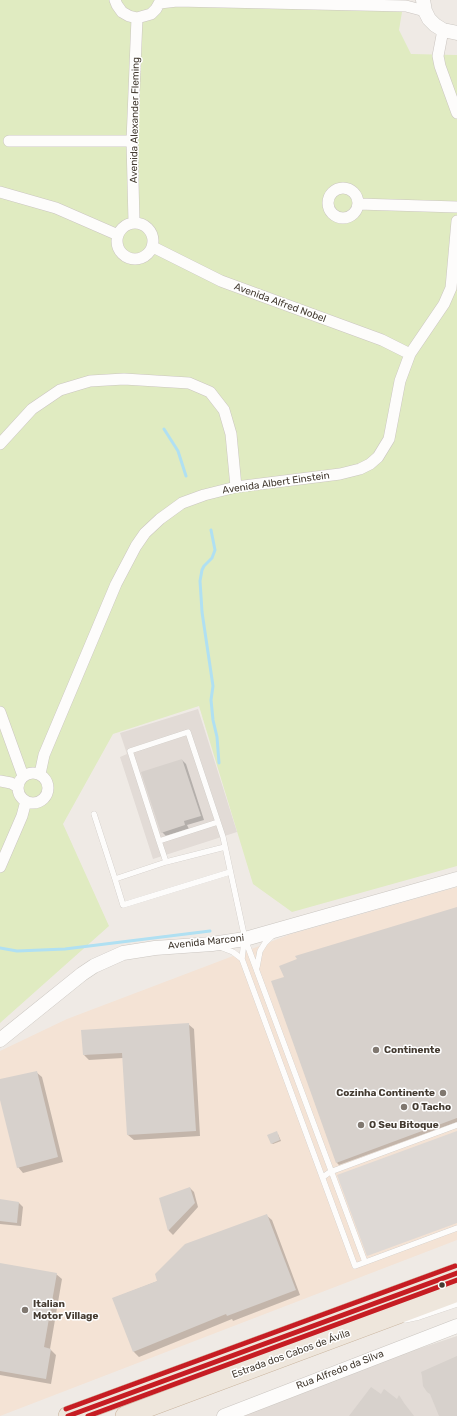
<!DOCTYPE html>
<meta charset="utf-8">
<style>
body{margin:0}
canvas{display:block;background:#efeae5}
</style>
<canvas width="457" height="1416"></canvas>
<script>
const c = document.querySelector('canvas').getContext('2d');
c.lineJoin = 'round';
function fillPath(path, color) {
  c.fillStyle = color;
  c.fill(path, 'evenodd');
}
function shape(rows) {
  const path = new Path2D();
  for (const r of rows) {
    if (r.length === 3) {
      path.moveTo(r[0] + r[2], r[1]);
      path.arc(r[0], r[1], r[2], 0, 2 * Math.PI);
      continue;
    }
    path.moveTo(r[0], r[1]);
    for (let i = 2; i < r.length; i += 2) path.lineTo(r[i], r[i + 1]);
  }
  return path;
}
function stroke(path, color, width, dash) {
  c.strokeStyle = color;
  c.lineWidth = width;
  c.lineCap = dash ? 'butt' : 'round';
  c.setLineDash(dash || []);
  c.stroke(path);
}
function drawText(font, color, halo, rows, align = 'center') {
  c.font = font + ' Rubik,sans-serif';
  c.lineWidth = 3;
  c.setLineDash([]);
  c.textBaseline = 'middle';
  c.strokeStyle = halo;
  c.fillStyle = color;
  for (const [text, x, y, turn = 0] of rows) {
    c.save();
    c.translate(x, y);
    c.rotate((+turn || 0) * Math.PI / 180);
    c.textAlign = isNaN(turn) ? turn : align;
    if (halo) c.strokeText(text, 0, 0);
    c.fillText(text, 0, 0);
    c.restore();
  }
}
fillPath(shape([
 [457,887,457,1240,0,1416,0,1051,67,1019,291,934]
]), '#f4e3d5');
fillPath(shape([
 [198,709,237,832,153,859,120,757,127,754,120,733],
 [457,1336,457,1416,236,1416,400,1355]
]), '#e2dbd6');
fillPath(shape([
 [0,0,404,0,399,30,411,54,457,55,457,866,292,912,253,884,199,706,113,734,63,824,109,926,0,1023]
]), '#e0ebc1');
fillPath(shape([
 [457,1131,457,1223,367,1256,337,1175]
]), '#ded9d5');
fillPath(shape([
 [182,760,186,764,204,820,187,825,189,829,166,836,162,832],
 [457,908,457,1122,339,1165,337,1163],
 [188,1024,194,1029,200,1136,134,1140,128,1135,123,1058,89,1060,84,1055],
 [36,1072,42,1077,63,1162,23,1173,18,1167,0,1096,0,1080],
 [278,1134,281,1141,273,1144,272,1144],
 [190,1188,194,1192,198,1207,173,1235,169,1231,160,1199],
 [0,1200,19,1203,23,1207,21,1226,0,1224],
 [266,1215,272,1220,300,1295,233,1321,232,1319,139,1357,134,1352,114,1298,158,1281],
 [0,1264,56,1274,62,1279,50,1349,56,1355,51,1384,0,1375]
]), '#0003');
stroke(shape([
 [164,429,178,451,186,476],
 [211,530,215,550,212,558,204,566,202,570,200,581,201,596,202,612,213,686,211,700,213,720,217,737,219,763],
 [0,948,17,951,65,949,210,931]
]), '#b0e0f2', 3);
fillPath(shape([
 [182,759,201,816,184,821,185,825,161,833,141,772],
 [457,907,457,1118,336,1163,271,981,284,977,279,966,297,959,295,956],
 [189,1023,196,1131,127,1135,122,1053,83,1055,81,1030],
 [37,1071,58,1157,17,1168,0,1100,0,1079],
 [277,1131,280,1140,271,1144,267,1135],
 [190,1187,195,1203,168,1231,159,1198],
 [0,1199,19,1202,17,1223,0,1221],
 [267,1214,296,1290,227,1316,226,1314,133,1352,112,1298,157,1281,155,1274,185,1244],
 [0,1263,57,1273,44,1347,51,1349,46,1379,0,1371],
 [457,1356,457,1416,439,1416,430,1394,427,1392,423,1386,422,1376,421,1372],
 [371,1387,381,1394,384,1389,397,1399,399,1395,404,1403,414,1416,349,1416]
]), '#d7d1cc');
const service = shape([
 [94,814,115,879],
 [218,822,159,841,130,751,188,732,223,837,245,939,365,1262],
 [159,841,166,862],
 [225,847,166,862,115,879,123,905,230,872],
 [244,941,242,959,355,1266,457,1228],
 [220,947,233,952,242,959],
 [257,967,260,951,265,943,272,936],
 [323,1177,330,1172,457,1125],
 [405,1320,419,1317,457,1304]
]);
const minor = shape([
 [115,0,117,5,122,12,129,16,137,18,151,14,156,9,161,0],
 [160,3,177,1,406,6,425,11],
 [443,30,438,56,440,66,457,113],
 [9,141,132,141],
 [343,203,15],
 [0,192,56,208,118,235],
 [358,204,457,207],
 [134,222,132,141,137,18],
 [135,241,18],
 [153,247,221,281,382,340,410,354],
 [0,444,32,409,60,390,90,381,124,379,189,383,210,392,224,410,231,434,236,487],
 [0,712,23,776],
 [33,788,15],
 [40,774,44,755,116,584,136,546,145,533,160,519,182,503,204,495,236,487,340,474,360,469,370,464,378,457,389,439,400,381,410,354,444,304,451,288,457,221],
 [0,781,11,783,18,787],
 [0,867,22,816,26,801]
]);
const tertiary = shape([
 [423,0,425,11,429,19,435,25,443,30,457,33],
 [0,1040,82,974,94,966,123,953,155,948,212,944,245,939,457,879],
 [224,1416,457,1326]
]);
const trunk = shape([
 [68,1416,457,1273],
 [125,1416,457,1292]
]);
stroke(service, '#cbc6c1', 6);
stroke(minor, '#cbc6c1', 12);
stroke(tertiary, '#cbc6c1', 15);
stroke(trunk, '#c9b49e', 20);
stroke(service, '#fdfcfb', 5.5);
stroke(minor, '#fdfcfb', 11);
stroke(tertiary, '#fdfcfb', 14);
stroke(trunk, '#eee6dc', 19);
stroke(shape([
 [68,1416,457,1273]
]), '#c61d23', 5);
stroke(shape([
 [88,1416,457,1280]
]), '#c61d23', 5);
stroke(shape([
 [66,1409,455,1266]
]), '#c61d23', 5);
for (const [x, y, r, color] of [
 [376,1050,4,"#807870"],
 [443,1093,4,"#807870"],
 [404,1107,4,"#807870"],
 [361,1125,4,"#807870"],
 [442,1285,3.5,"#443b31"],
 [25,1310,4,"#807870"]
]) {
  const dot = new Path2D();
  dot.arc(x, y, r, 0, 2 * Math.PI);
  c.fillStyle = color;
  c.fill(dot);
  stroke(dot, '#fff', 1.5);
}
drawText('10px', '#443b31', '#fff', [
 ["Avenida Alexander Fleming",135,120,-89],
 ["Avenida Alfred Nobel",280,303,20],
 ["Avenida Albert Einstein",276,483,-8],
 ["Avenida Marconi",206,942,-6],
 ["Estrada dos Cabos de Ávila",291,1354,-20],
 ["Rua Alfredo da Silva",340,1370,-21]
]);
drawText('bold 10px', '#443b31', '#fff', [
 ["Continente",384,1050],
 ["Cozinha Continente",435,1093,"right"],
 ["O Tacho",412,1107],
 ["O Seu Bitoque",369,1125],
 ["Italian",33,1304],
 ["Motor Village",33,1316]
], 'left');
</script>
